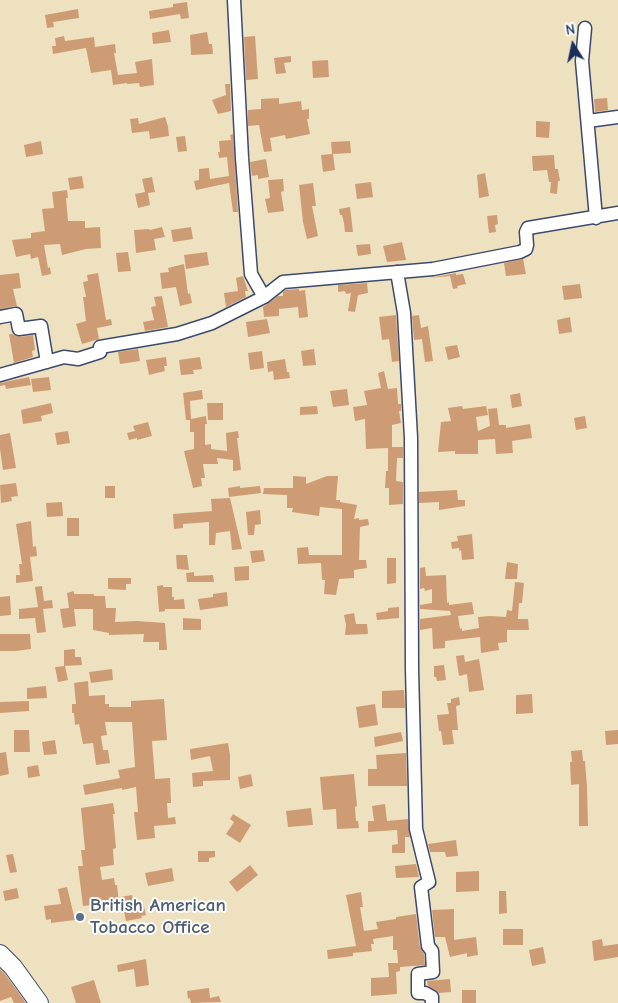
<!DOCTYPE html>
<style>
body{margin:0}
#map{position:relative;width:618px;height:1003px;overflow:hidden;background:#eee1c0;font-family:"Comic Neue",sans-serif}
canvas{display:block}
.north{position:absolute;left:548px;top:20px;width:50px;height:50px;-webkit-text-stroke:4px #fdfcf7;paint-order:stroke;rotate:350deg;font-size:14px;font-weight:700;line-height:20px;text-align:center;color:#1b2f5e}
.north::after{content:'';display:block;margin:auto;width:18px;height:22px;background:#1b2f5e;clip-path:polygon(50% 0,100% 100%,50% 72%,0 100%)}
</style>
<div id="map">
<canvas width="618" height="1003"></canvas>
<div class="north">N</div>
</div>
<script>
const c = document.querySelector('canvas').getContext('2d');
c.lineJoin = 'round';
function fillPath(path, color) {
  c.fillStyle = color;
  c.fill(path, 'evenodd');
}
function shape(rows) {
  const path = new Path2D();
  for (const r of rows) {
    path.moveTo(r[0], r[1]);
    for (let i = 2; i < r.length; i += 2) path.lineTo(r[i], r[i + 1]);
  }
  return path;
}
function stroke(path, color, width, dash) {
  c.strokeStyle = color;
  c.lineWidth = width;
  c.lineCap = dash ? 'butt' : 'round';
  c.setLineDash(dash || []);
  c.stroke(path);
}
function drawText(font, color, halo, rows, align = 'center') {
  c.font = font + ' "Comic Neue",sans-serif';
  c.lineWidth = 4;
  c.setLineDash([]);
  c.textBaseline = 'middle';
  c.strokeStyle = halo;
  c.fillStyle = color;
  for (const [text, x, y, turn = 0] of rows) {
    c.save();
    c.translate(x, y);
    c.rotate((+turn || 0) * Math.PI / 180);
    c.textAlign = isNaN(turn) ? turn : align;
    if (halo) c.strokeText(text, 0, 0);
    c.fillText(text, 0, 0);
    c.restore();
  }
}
fillPath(shape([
 [187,2,189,18,181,19,180,14,150,19,149,11,173,7,173,4],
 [78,9,79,18,53,22,54,27,47,28,45,15],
 [169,30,171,42,153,44,152,33],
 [207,32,209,44,212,44,213,54,191,55,190,35],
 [64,36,65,41,94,37,95,47,115,44,116,53,114,53,118,75,137,73,135,62,152,59,154,85,140,87,139,83,127,84,127,83,113,85,111,70,91,73,86,48,53,54,52,46,56,46,55,38],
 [255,36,258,79,246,80,244,37],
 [291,56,291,62,284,63,286,73,276,74,274,58],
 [328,60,329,77,313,78,312,61],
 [225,84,230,84,231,111,218,114,212,100,226,95],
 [279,98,279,104,301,101,302,110,309,109,309,119,307,119,310,134,286,139,285,135,270,138,272,151,264,152,259,125,248,126,248,110,261,109,261,99],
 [607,98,608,110,595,112,594,99],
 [165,117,168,126,169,136,150,139,149,131,132,133,130,119,138,118,139,124],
 [536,121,550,122,549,138,536,137],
 [233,134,238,212,233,212,229,183,196,190,194,181,199,180,199,169,209,168,210,179,229,176,227,157,219,158,218,152,220,152,219,141,231,140,230,135],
 [185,136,187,151,178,152,176,137],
 [41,141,43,154,26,157,24,145],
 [350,141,351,153,333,154,335,170,323,172,321,155,332,154,331,142],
 [554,155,555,169,558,169,560,181,558,181,557,194,550,193,551,182,549,182,547,170,533,171,532,156],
 [266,159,269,177,258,179,258,175,252,176,250,162],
 [485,173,489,196,479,198,477,175],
 [82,176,84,188,70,190,68,178],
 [152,177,155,192,148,193,150,205,138,208,135,194,145,192,142,179],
 [283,179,284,191,281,192,284,211,268,213,265,199,270,198,268,180],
 [371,182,373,197,357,199,355,184],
 [313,183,316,206,312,206,318,236,307,239,303,222,299,185],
 [67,190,68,198,66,198,68,221,85,221,85,228,100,227,101,248,86,249,62,255,60,244,44,245,48,268,50,267,51,274,42,276,38,257,31,259,30,254,16,257,12,240,31,238,31,233,45,231,42,209,54,208,52,192],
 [350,207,353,232,345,232,344,223,342,215,340,215,339,209],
 [497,215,498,224,495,225,496,232,489,233,487,216],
 [162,227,165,237,154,239,156,250,136,253,134,230,149,229,150,230],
 [191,227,193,239,173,242,171,230],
 [402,242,406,260,387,262,383,246],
 [370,244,371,254,358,256,356,245],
 [128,252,131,271,118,272,116,253],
 [207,252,209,265,186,269,184,255],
 [523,259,526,274,506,276,504,263],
 [184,264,188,294,190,293,192,303,180,306,176,287,162,289,160,273,169,272,168,268],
 [19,273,21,288,13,289,17,306,0,309,0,275],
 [98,273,106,320,111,319,112,325,97,328,99,339,82,344,76,324,86,321,83,297,86,297,83,282,88,281,87,275],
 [456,273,456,275,463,274,466,284,457,286,458,288,453,289,450,276,430,278],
 [243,276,248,291,245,291,246,297,226,307,224,293,238,291,236,278],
 [367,283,368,293,358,295,355,312,348,311,351,293,346,294,345,291,338,292,338,285],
 [580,284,582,298,564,300,562,286],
 [299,289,299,291,305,290,308,317,299,318,298,307,279,309,279,316,264,317,263,307,278,296,283,296,283,292,286,290],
 [162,296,168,327,145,331,143,322,154,320,151,307,156,306,154,297],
 [396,315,399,361,392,362,389,339,382,340,379,317],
 [419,315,421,328,428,326,433,361,425,362,422,339,414,340,412,316],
 [570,317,572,332,559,334,557,320],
 [267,319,270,333,248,337,246,322],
 [9,334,12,334,20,337,33,335,35,350,32,351,33,357,14,363],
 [457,345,460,357,448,360,445,347],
 [138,349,140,361,120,364,118,352],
 [314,349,316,365,303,366,301,351],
 [262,351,264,368,250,370,248,353],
 [166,357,167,366,164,366,165,371,149,375,146,360],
 [200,357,202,369,193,370,194,374,181,375,179,360],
 [285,359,287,372,289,372,290,378,274,380,273,371,268,372,267,362],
 [384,371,388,389,397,388,398,404,401,404,401,411,399,411,401,423,392,425,392,447,403,447,403,458,397,458,396,481,403,482,403,504,389,505,389,488,385,488,386,471,388,471,388,448,366,449,365,419,355,421,353,407,367,405,364,391,381,388,378,373],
 [29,377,31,385,6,389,5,385,0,386,0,383],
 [49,377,51,390,33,392,31,379],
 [347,389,349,405,333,407,330,391],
 [202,390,203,399,190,401,191,419,206,416,207,424,205,424,205,445,211,444,211,449,227,451,226,433,238,431,239,438,237,438,241,470,233,471,233,460,217,458,218,464,203,464,205,478,201,478,202,486,193,488,184,451,194,449,194,432,190,432,190,420,186,420,183,393],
 [520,393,522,406,512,408,510,395],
 [51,403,53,413,41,416,42,421,23,424,21,410],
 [207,403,223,403,223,420,208,420],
 [317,406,318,414,300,415,300,407],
 [462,406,463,409,486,406,488,415,476,417,478,431,490,426,488,409,497,408,499,425,506,425,506,428,530,424,532,438,512,441,513,453,496,454,495,439,478,440,478,454,455,454,455,451,438,452,441,422,451,421,448,408],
 [585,416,587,428,576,430,574,418],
 [148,422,152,436,137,440,137,438,129,440,127,433,135,431,133,426],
 [68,431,70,443,57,445,55,433],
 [10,433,16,468,3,470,0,449,0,435],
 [293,476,306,477,306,484,327,476,338,476,336,500,340,500,340,502,357,505,354,519,359,518,359,520,368,519,369,525,360,527,359,560,366,560,367,568,354,570,354,578,339,579,336,595,324,594,325,580,322,580,321,563,298,564,297,548,308,547,309,555,342,555,342,509,320,507,319,516,305,514,292,512,293,508,287,508,287,495,263,494,264,488,293,488],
 [16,483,18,496,11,497,12,501,1,503,0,485],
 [105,486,115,486,115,498,105,498],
 [240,486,240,488,260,486,261,493,229,497,228,488],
 [457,490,458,500,465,500,465,506,439,510,439,502,419,503,419,492],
 [230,498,242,549,232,550,230,531,216,533,215,545,209,545,209,522,183,524,183,528,174,529,173,514,212,511,211,499],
 [62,502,63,516,47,517,46,503],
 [260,510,261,524,255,525,254,535,248,535,246,512],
 [67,518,79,518,79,536,67,536],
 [31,521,33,547,36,546,37,556,30,557,33,581,16,583,16,575,20,575,19,564,22,564,16,524],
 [472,534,474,559,462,560,461,550,459,551,459,548,452,549,451,542,458,541,457,536],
 [263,550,265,561,252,563,250,551],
 [176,555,187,555,189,570,177,569],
 [387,558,396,558,396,583,387,584],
 [507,562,518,564,517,579,505,579],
 [249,566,249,580,235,581,234,567],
 [425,567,426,576,446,575,447,603,449,602,449,605,472,602,474,614,458,616,460,629,462,628,462,631,479,628,478,617,490,616,506,617,507,610,512,611,515,582,524,583,522,603,519,603,518,619,528,619,529,630,507,630,507,642,498,643,499,650,481,653,480,637,445,641,445,648,433,649,432,628,420,630,420,619,451,615,450,611,420,609,420,605,432,603,432,589,425,591,424,588,420,589,420,568],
 [194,572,194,576,213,575,214,582,187,582,186,573],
 [108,578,131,578,131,584,126,584,126,590,108,589],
 [163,585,163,587,172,587,172,597,174,597,174,600,184,599,185,609,165,609,165,611,159,612,157,586],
 [42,586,44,601,52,600,53,608,43,609,46,632,37,633,35,618,19,619,19,609,38,607,35,587],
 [74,591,74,594,94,594,94,596,105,596,106,608,116,608,115,622,137,621,165,623,167,650,159,650,159,642,143,642,144,634,109,635,109,633,93,630,93,609,74,609,76,626,63,628,60,609,69,608,67,593],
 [227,592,228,606,200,610,198,599,213,597,213,594],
 [10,596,11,615,0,616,0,597],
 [399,607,399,618,377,620,376,613,388,611,388,608],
 [354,613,356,624,367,624,368,634,345,635,346,625,344,615],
 [183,618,201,619,201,630,183,630],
 [0,634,30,634,31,649,16,651,0,651],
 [75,649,75,657,81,657,82,665,64,666,64,650],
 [464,655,465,662,479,659,484,690,469,692,467,674,459,676,456,656],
 [444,665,446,680,437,681,436,677,434,677,434,666],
 [65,666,68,680,58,682,55,667],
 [112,669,113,680,91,683,89,672],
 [88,681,89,696,105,695,105,704,109,704,109,707,131,707,131,701,164,699,167,740,152,741,155,779,170,778,171,803,167,803,168,818,175,817,176,824,154,826,155,838,137,840,134,812,138,812,136,787,122,790,122,788,85,795,83,785,120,778,118,770,135,767,132,722,105,722,107,735,101,736,103,750,108,750,110,763,96,765,93,743,83,744,79,724,75,725,74,713,72,713,72,704,76,704,74,683],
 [46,686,47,698,27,699,27,688],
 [404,690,405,708,382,708,382,691],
 [532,694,533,713,516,714,516,695],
 [459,697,460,705,456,706,458,730,452,730,454,744,443,745,441,731,439,731,437,715,449,714,447,703,451,703,451,699],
 [29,701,29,711,0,713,0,702],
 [375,704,378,725,359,728,356,707],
 [14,730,29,730,30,752,14,752],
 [618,730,618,744,606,745,605,731],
 [401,732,403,741,375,747,374,737],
 [55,740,57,754,44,755,42,742],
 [228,743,230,755,230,780,203,781,203,786,193,787,192,773,213,771,210,756,191,760,190,749],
 [582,750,583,761,585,761,587,787,588,826,579,826,579,784,571,785,570,762,572,762,571,751],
 [6,752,9,774,0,776,0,753],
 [406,753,407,786,368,786,368,769,377,769,376,755],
 [38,765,40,776,28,778,27,767],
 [251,774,253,786,240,789,238,777],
 [354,774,357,806,355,807,356,821,358,821,359,828,337,829,336,809,323,810,320,777],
 [113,803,115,814,113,814,116,848,113,849,114,865,100,867,102,880,114,878,115,885,117,885,119,902,83,906,78,866,83,866,81,850,85,850,81,808],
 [385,804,387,821,408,819,410,837,405,837,405,853,392,853,392,845,398,844,397,830,368,832,368,821,374,821,372,806],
 [311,808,313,825,288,827,286,811],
 [233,814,251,825,240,843,226,834,234,822,230,819],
 [456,840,458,856,446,857,445,852,430,852,428,844],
 [198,851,215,851,215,857,209,858,209,862,198,862],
 [13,854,17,872,10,873,6,855],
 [416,864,419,877,396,878,395,866],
 [250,865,258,875,237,892,229,882],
 [172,868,174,881,148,886,145,873],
 [479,871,479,891,456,892,456,872],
 [67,887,75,920,51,923,51,919,46,920,44,906,61,904,58,889],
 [17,888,19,898,5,901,3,891],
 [499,891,506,891,507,913,499,914],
 [361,892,363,907,360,907,364,931,378,929,376,922,396,919,396,917,416,914,420,947,424,954,425,965,400,967,400,971,396,972,397,994,371,996,371,978,389,977,388,963,398,963,397,950,393,950,393,936,373,939,374,944,371,944,372,951,353,953,353,956,328,959,327,950,356,946,346,895],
 [132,895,134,905,143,903,146,915,141,916,142,918,126,921,121,897],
 [454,909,454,940,476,937,478,955,467,957,467,953,450,957,445,937,435,937,432,910],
 [503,929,523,929,523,945,503,945],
 [602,939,603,946,618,944,618,957,594,961,592,941],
 [543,947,546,963,532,966,529,950],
 [146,959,149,985,136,987,134,969,118,972,117,965],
 [0,969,5,974,26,1003,14,1003,11,997,0,1001],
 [450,979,451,992,439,993,428,986,427,981],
 [94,980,101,1003,76,1003,71,987],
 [209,988,210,998,219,996,221,1002,191,1003,190,998,188,999,187,991],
 [462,990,476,990,476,1003,462,1003]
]), '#ce9c74');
const minor = shape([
 [234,0,242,158,251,274,264,297],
 [585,28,582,61,596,218],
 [588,121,618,117],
 [397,272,404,313,411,438,412,669,416,829,429,882,421,887,428,946,432,951,433,972,418,974,418,993,425,993,432,997,432,1003],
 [0,317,16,314,19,329,41,326,47,362],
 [0,375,64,357,78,359,100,352,100,347,177,334,212,323,264,297,283,282,433,269,520,252,526,249,527,245,526,232,528,228,618,213]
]);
const highway = shape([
 [0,954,13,967,39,1003]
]);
stroke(minor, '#3b4a6d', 15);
stroke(highway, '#3b4a6d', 20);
stroke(minor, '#fff', 12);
stroke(highway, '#fff', 18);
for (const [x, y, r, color] of [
 [80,917,5,"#5c6f8a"]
]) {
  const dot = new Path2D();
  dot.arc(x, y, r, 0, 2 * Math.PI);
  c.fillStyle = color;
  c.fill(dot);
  stroke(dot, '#fdfcf7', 2);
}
drawText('bold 19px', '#4e5e75', '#fdfcf7', [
 ["British American",90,906],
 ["Tobacco Office",90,928]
], 'left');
</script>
